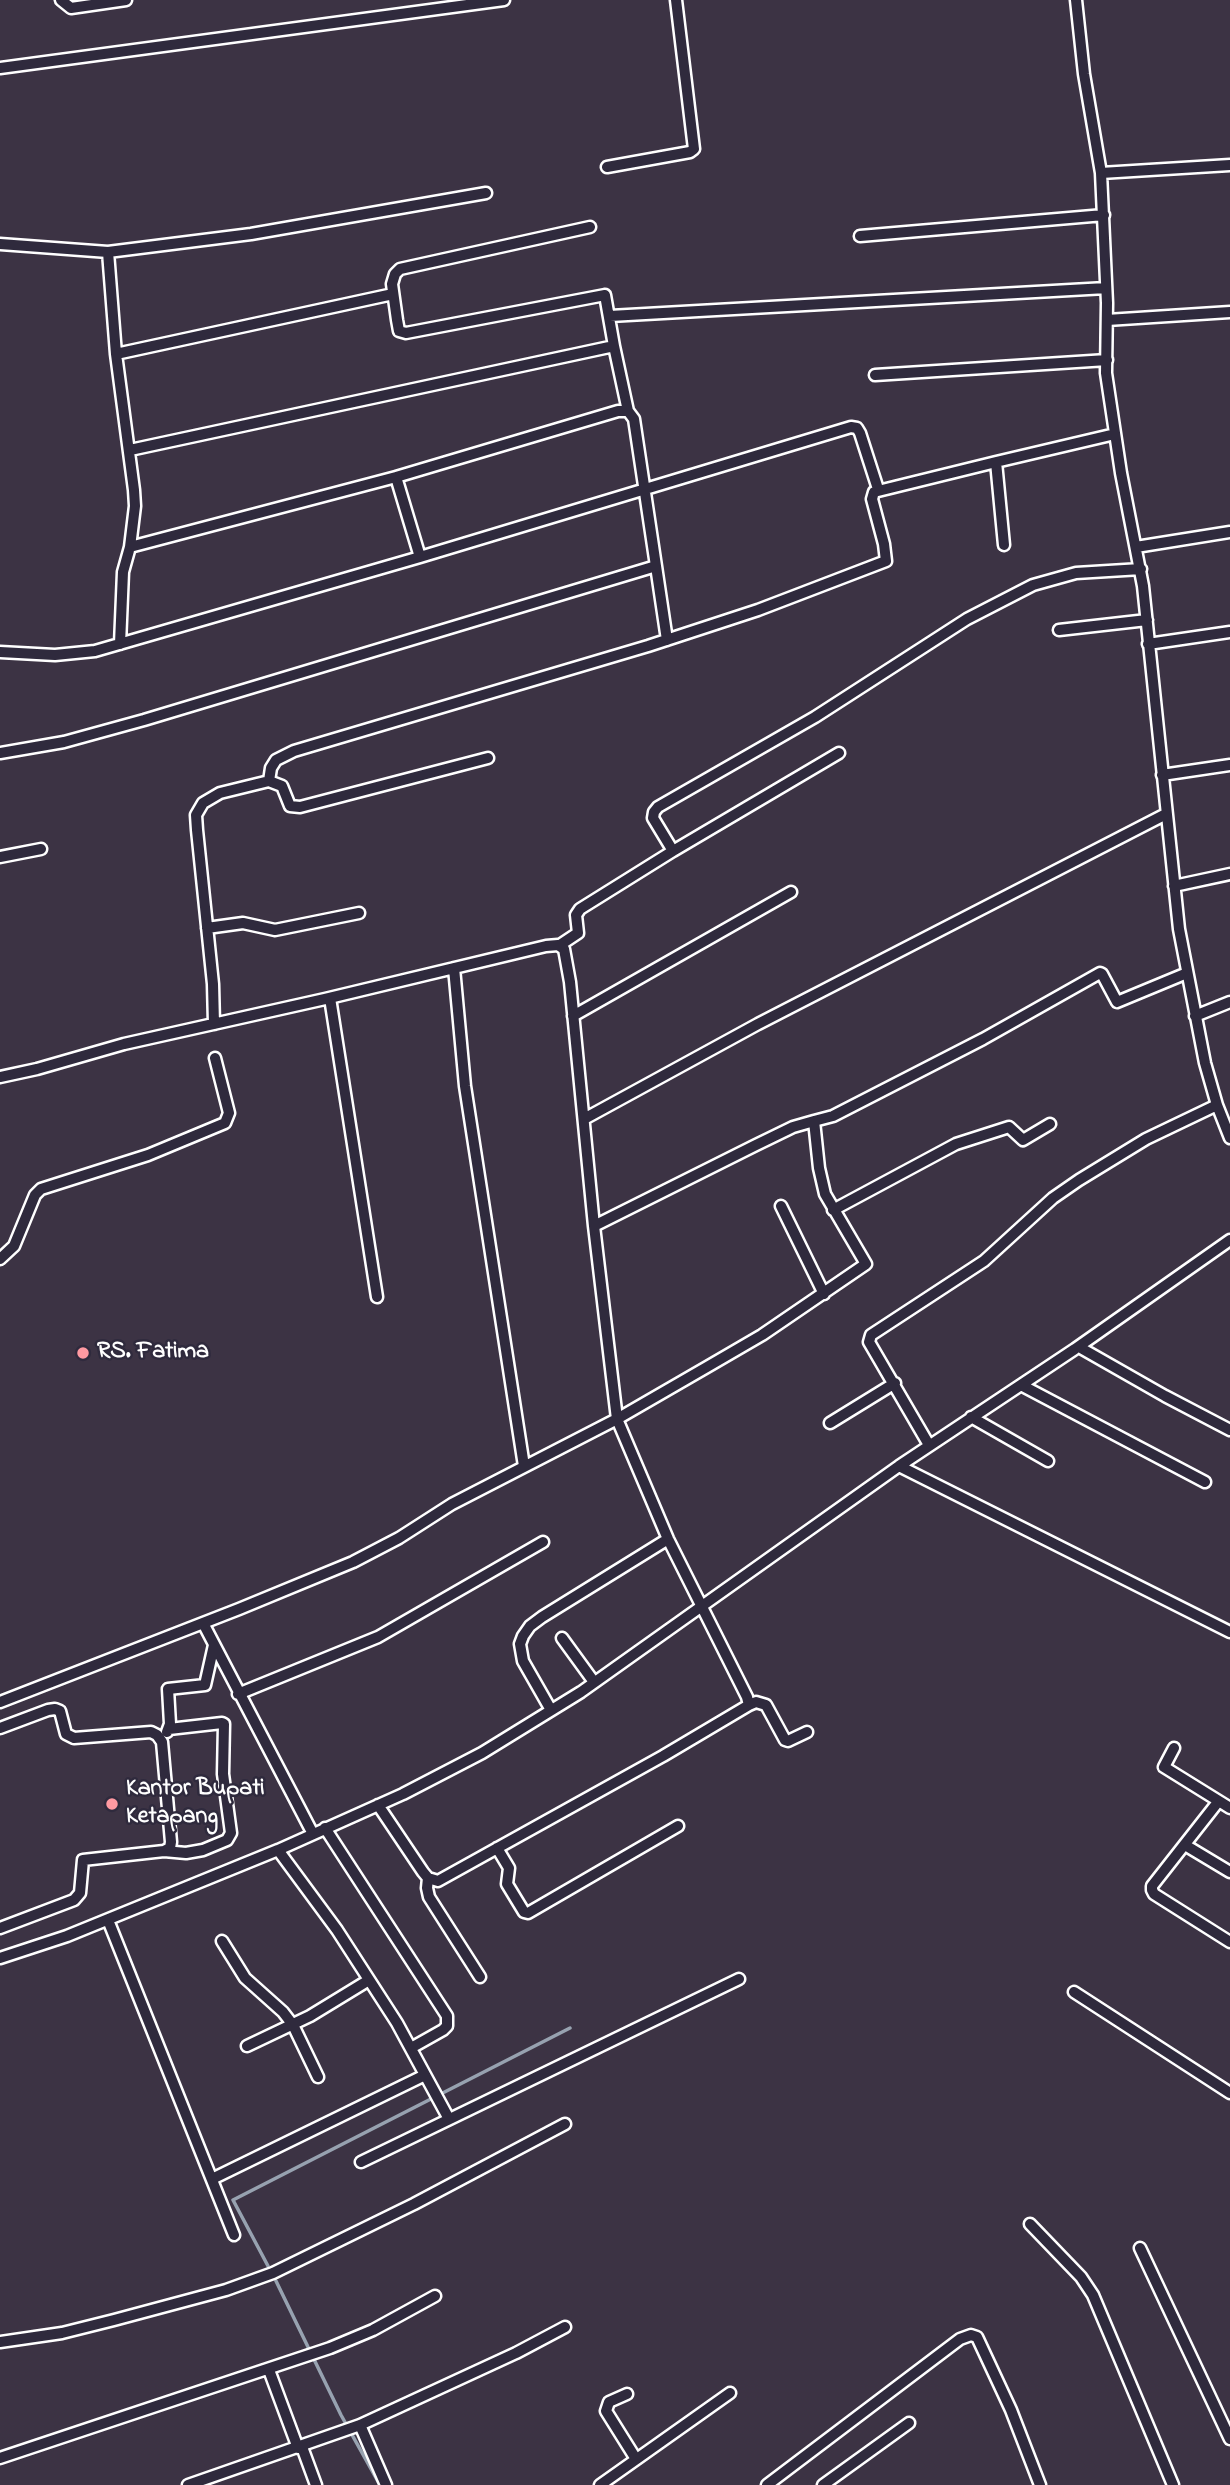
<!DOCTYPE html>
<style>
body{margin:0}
canvas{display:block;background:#3c3344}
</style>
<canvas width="1230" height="2485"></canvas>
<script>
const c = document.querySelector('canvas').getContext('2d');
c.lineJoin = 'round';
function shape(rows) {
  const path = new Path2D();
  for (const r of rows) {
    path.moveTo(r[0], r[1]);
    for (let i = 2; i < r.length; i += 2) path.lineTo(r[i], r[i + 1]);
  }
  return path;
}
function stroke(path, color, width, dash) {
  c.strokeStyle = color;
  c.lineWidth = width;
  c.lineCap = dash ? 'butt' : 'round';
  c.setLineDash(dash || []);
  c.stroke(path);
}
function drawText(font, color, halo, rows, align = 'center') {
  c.font = font + ' "Indie Flower",sans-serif';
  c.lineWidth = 5;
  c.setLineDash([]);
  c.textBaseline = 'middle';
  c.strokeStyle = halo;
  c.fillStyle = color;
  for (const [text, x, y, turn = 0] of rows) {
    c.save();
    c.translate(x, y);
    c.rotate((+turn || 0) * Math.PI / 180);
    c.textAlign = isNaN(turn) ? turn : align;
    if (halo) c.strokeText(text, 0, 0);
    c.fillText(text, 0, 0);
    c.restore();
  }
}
stroke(shape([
 [268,2266,233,2200,570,2028],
 [276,2281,341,2415,380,2485]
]), '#97a2b0', 3.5);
const minor = shape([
 [61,0,71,8,126,0],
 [1076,0,1084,74,1101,173,1107,303,1106,373,1121,473,1143,586,1179,929,1205,1063,1217,1105,1230,1138],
 [0,68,504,0],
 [607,167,690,152,694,149,676,0],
 [1101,173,1230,165],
 [860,236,1104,215],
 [0,244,108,252,116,354,134,490,135,506,130,547],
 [108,252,251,234,486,193],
 [610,316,1106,288],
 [1107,320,1230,312],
 [614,346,628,411],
 [116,354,393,294],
 [875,375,1107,360],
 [130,450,614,346,605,295,406,333,399,331,397,320,392,284,395,274,400,269,590,227],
 [396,477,420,557],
 [1004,545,996,462,1115,434],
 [1136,547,1230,532],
 [656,566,667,640],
 [1059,630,1147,620],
 [1148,644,1230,632],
 [0,652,55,655,95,651,420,557,851,427,857,428,860,433,878,489],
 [0,753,64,742,144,720,656,566,634,419,628,411,618,411,396,477,130,547,123,572,120,644],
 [1162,775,1230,765],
 [269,781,271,768,276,760,294,751,648,646,758,610,886,561,884,544,872,499,874,492,996,462],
 [673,851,839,753],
 [0,857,41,849],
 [1174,886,1230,874],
 [207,928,243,923,275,930,359,913],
 [560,945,578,933,576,915,580,909,673,851,653,818,654,812,658,807,815,717,967,619,1033,585,1076,573,1141,569],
 [454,968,465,1086,524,1466],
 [330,998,377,1297],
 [573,1016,791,892],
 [1195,1016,1230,1002],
 [214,1024,213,984,197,830,196,815,203,803,220,793,269,781,282,786,290,806,300,807,488,758],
 [0,1077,37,1069,124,1044,325,999,546,946,558,945,564,949,570,982,594,1226,617,1419,668,1539,747,1697,749,1705,663,1756,438,1881,428,1878,423,1872,378,1805],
 [584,1119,758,1024,1166,814],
 [814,1121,833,1116,983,1039,1100,973,1102,974,1117,1002,1187,973],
 [781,1206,824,1294],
 [833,1210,956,1144,1009,1127,1023,1140,1050,1124],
 [0,1259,14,1246,35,1195,41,1189,148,1155,225,1123,229,1113,215,1058],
 [1079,1347,1165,1396,1230,1430],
 [1021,1385,1205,1482],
 [971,1417,1048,1461],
 [830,1423,895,1383],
 [929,1445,869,1342,871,1335,984,1261,1053,1198,1079,1180,1146,1139,1217,1105],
 [899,1466,1230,1632],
 [203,1623,313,1834],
 [562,1638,594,1682],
 [238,1694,378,1637,543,1542],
 [0,1702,239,1609,353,1562,399,1538,452,1504,617,1419,707,1367,762,1335,866,1264,825,1194,819,1168,814,1121,793,1127,756,1145,594,1226],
 [749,1705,756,1702,766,1705,785,1740,788,1741,807,1732],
 [551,1710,523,1661,520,1644,523,1636,530,1626,542,1617,668,1539],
 [0,1728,48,1710,55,1709,60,1711,66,1734,74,1738,151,1732,157,1735,162,1742,171,1842,170,1848,164,1851,83,1860,80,1893,74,1900,0,1928],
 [167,1732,170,1724,168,1689,205,1685,214,1645],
 [1174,1748,1164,1767,1230,1808],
 [1218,1802,1152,1886,1152,1890,1154,1894,1230,1942],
 [325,1828,447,2016,447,2026,443,2030,411,2048],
 [1185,1845,1230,1872],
 [497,1848,509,1868,507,1884,524,1912,528,1913,678,1826],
 [278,1850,337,1930,397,2023,449,2119],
 [164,1851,186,1853,203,1850,227,1840,231,1833,223,1774,224,1724,222,1723,169,1729],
 [428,1878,427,1888,429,1897,480,1977],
 [108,1920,234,2235],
 [222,1941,245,1978,283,2012,293,2025,318,2077],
 [0,1958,67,1936,278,1850,403,1794,482,1753,581,1692,899,1466,1075,1349,1230,1240],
 [1074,1992,1230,2093],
 [247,2046,310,2016,369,1980],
 [361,2162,739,1979],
 [212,2179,425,2075],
 [1030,2224,1081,2277,1093,2295,1173,2485],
 [1140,2248,1230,2439],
 [0,2342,62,2333,114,2320,226,2290,273,2273,414,2204,565,2124],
 [269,2370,298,2448],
 [627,2394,609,2402,606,2411,636,2459],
 [360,2425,386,2485],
 [302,2447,316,2485],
 [0,2458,330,2348,373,2330,435,2296],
 [188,2485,360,2425,516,2353,565,2327],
 [600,2485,730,2393],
 [767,2485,960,2339,971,2335,977,2337,1011,2410,1040,2485],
 [823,2485,909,2423]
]);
stroke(minor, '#fff', 15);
stroke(minor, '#2f2a3d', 10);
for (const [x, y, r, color] of [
 [83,1353,7,"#ff9aa2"],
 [112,1804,7,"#ff9aa2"]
]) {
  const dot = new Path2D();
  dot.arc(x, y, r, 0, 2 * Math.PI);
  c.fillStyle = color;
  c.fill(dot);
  stroke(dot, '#2f2a3d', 2.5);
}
drawText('bold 24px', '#fff', '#2f2a3d', [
 ["RS. Fatima",97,1353],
 ["Kantor Bupati",126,1790],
 ["Ketapang",126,1818]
], 'left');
</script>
